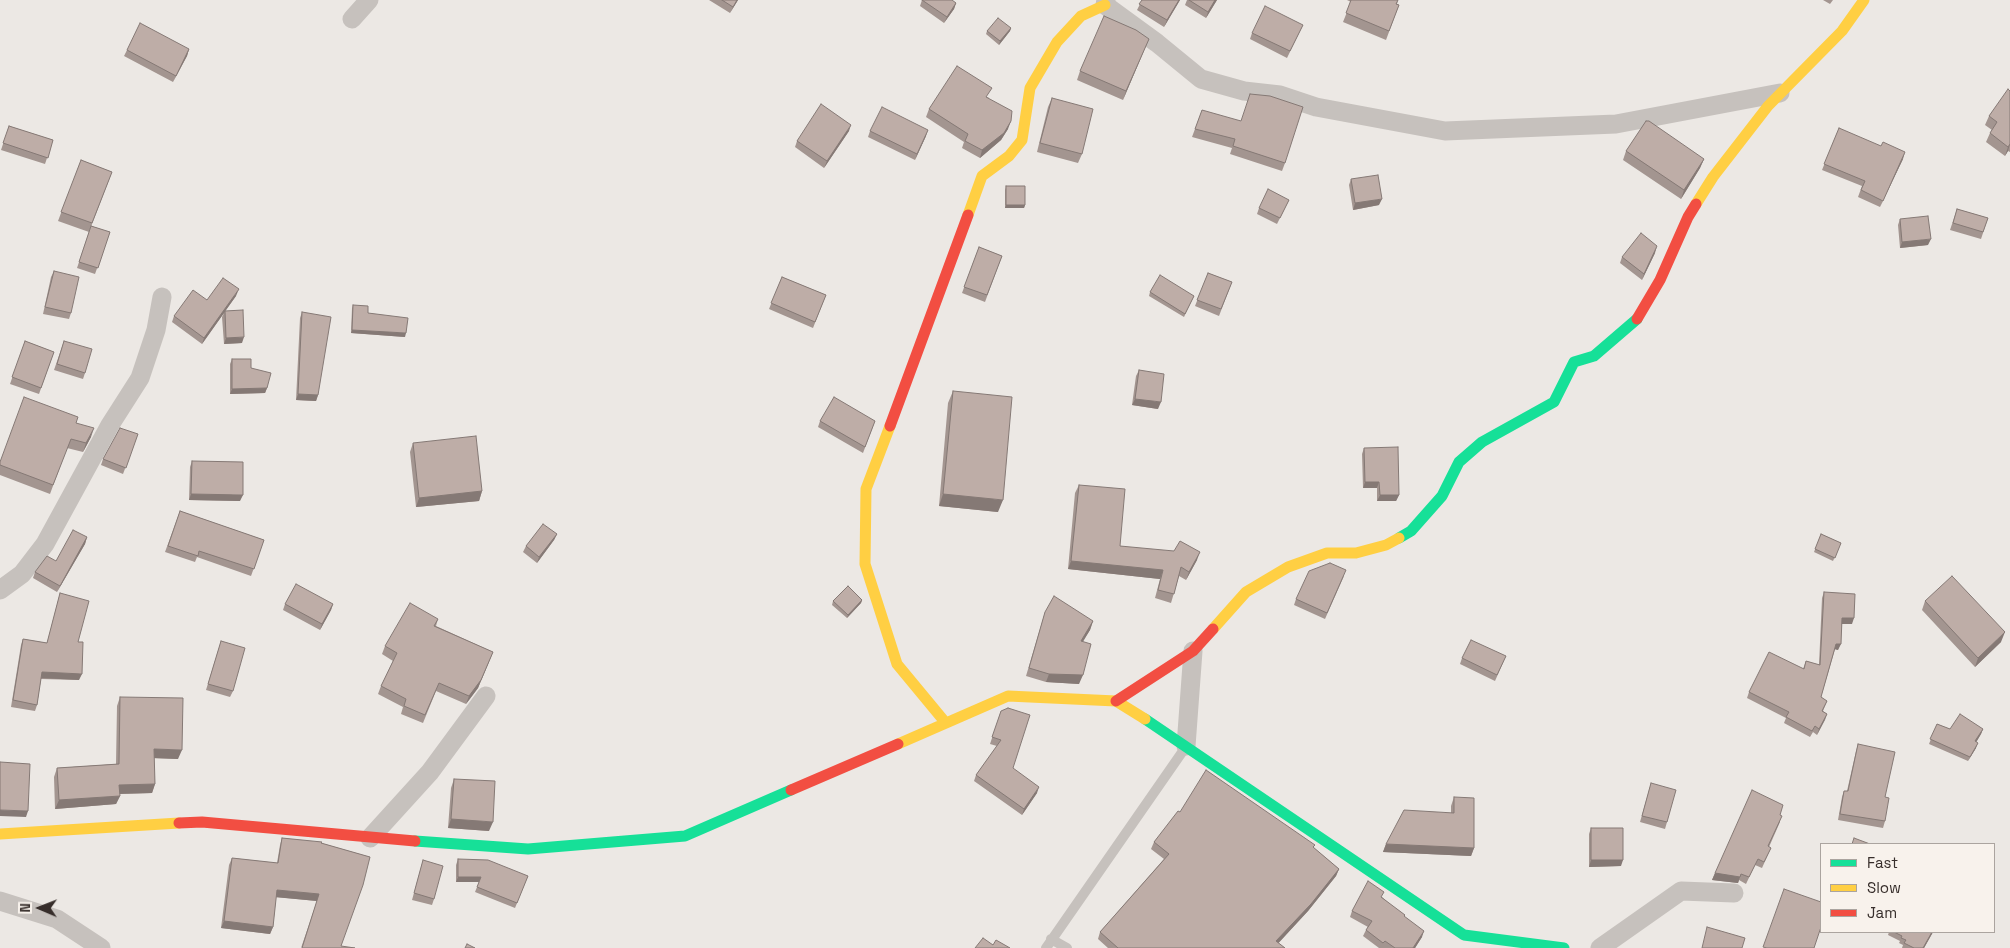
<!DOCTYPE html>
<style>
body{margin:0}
#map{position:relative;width:2010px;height:948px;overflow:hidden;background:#ece8e4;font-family:"Space Grotesk",sans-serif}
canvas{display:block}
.legend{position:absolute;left:1820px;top:843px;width:175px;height:90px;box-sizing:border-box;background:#f8f2ec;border:1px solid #aba49f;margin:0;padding:6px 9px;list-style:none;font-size:15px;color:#372e2b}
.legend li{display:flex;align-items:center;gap:10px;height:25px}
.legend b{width:25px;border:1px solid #aba49f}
.north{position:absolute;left:15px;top:883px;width:50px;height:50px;-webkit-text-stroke:4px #f8f2ec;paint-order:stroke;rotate:271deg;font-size:14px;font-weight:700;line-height:20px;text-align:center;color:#372e2b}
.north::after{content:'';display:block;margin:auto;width:18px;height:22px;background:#372e2b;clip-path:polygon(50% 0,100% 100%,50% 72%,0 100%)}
</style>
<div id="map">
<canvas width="2010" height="948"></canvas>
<ul class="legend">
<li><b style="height:6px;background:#16e098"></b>Fast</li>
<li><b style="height:6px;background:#ffcf43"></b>Slow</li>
<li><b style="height:6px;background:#f24e42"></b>Jam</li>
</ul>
<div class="north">N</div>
</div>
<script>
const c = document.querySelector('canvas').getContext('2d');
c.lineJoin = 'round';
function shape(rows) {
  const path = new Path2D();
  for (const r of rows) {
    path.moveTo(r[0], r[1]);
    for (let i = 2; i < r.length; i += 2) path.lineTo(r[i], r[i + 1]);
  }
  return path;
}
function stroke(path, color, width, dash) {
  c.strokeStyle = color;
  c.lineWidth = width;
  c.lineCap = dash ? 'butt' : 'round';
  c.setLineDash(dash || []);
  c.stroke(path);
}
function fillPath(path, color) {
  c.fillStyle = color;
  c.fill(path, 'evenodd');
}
stroke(shape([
 [1051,939,1067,948],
 [1046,948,1185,748]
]), '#c6c1bd', 10);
stroke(shape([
 [1106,0,1105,5,1157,43,1201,79,1244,91,1280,95,1316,107,1445,131,1616,124,1780,93],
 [352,19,369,0],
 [0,590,22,574,45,544,110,425,140,378,156,330,162,297],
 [1186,746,1193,651],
 [370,838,430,772,486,696],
 [0,901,57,919,101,948],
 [1600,948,1681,891,1734,893]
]), '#c6c1bd', 19);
stroke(shape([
 [1399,538,1411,531,1442,496,1459,462,1482,442,1554,402,1574,362,1594,356,1637,319],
 [1145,719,1464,935,1564,948],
 [415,841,528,849,685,836,791,790]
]), '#16e098', 11);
stroke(shape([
 [1696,204,1713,177,1768,106,1842,31,1864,0],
 [968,215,982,176,1009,156,1022,140,1030,88,1057,42,1081,16,1105,5],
 [890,426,866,489,865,564,897,664,945,722],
 [1213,629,1246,592,1288,567,1327,553,1356,553,1386,545,1399,538],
 [898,744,1008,696,1116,701,1145,719],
 [0,834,179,823]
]), '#ffcf43', 11);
stroke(shape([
 [1637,319,1660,280,1688,217,1696,204],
 [890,426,968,215],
 [1116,701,1193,651,1213,629],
 [791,790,898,744],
 [179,823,202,822,415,841]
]), '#f24e42', 11);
fillPath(shape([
 [709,0,738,0,730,13],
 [922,0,956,3,954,9,944,23,920,6],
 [1142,0,1180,0,1164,27,1137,10],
 [1187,0,1217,0,1206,18,1185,5],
 [1347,0,1398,0,1397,4,1399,5,1386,40,1343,22,1351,2],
 [1823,0,1833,0,1830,4],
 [1303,25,1287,58,1250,39,1252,33],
 [1011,28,1010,31,999,45,986,34,987,31],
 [1149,39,1123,100,1077,80,1080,71],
 [189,49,187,56,173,82,124,56,127,50],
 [2010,91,2010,152,2008,151,2005,156,1986,142,1990,133,1992,130,1985,125,1989,116],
 [988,97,1008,129,1001,140,980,158,962,148,964,142,926,117,929,109],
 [1052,98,1082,154,1078,163,1037,152,1048,107],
 [1202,110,1285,163,1282,171,1230,154,1232,148,1192,137],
 [9,126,53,140,45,164,1,150],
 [1839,128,1903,159,1880,207,1858,197,1862,186,1822,170],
 [849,131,824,168,795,147,797,141],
 [870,131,926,136,915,160,868,137],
 [1626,151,1704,159,1700,168,1681,199,1623,160],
 [81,160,112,172,89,232,58,221],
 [1351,179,1379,205,1353,210,1349,185],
 [1006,186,1025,205,1024,208,1005,208,1005,190],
 [1289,200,1277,224,1257,214,1259,208],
 [1957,209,1988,218,1981,239,1950,230],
 [1900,219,1928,245,1900,248,1898,225],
 [91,226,110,232,95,274,77,268],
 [979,247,1002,256,985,302,962,293],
 [1655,253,1642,280,1620,263,1622,257],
 [54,271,71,313,69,319,43,314,51,277],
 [1208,273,1232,282,1219,316,1195,306],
 [782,277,826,295,813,328,769,309],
 [1150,292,1194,296,1184,317,1149,296],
 [236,296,225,311,242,343,224,344,222,317,224,313,202,344,172,322,174,316,207,300],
 [353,305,368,313,405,337,351,333,352,308],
 [302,312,318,395,316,401,296,400,300,318],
 [25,341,54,352,39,394,10,384],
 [64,341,85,373,83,379,54,370],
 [232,359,251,368,267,388,265,393,230,394,230,364],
 [1139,370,1158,409,1132,405,1136,376],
 [953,391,998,512,939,506,948,403],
 [820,421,875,421,863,453,818,427],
 [76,423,91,437,83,452,67,448,50,494,0,475,0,462],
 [138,434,123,474,101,465,103,459],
 [413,443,482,491,479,501,416,507,410,452],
 [1364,448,1399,495,1396,501,1377,501,1377,488,1363,488,1362,454],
 [192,461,240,501,189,500,190,467],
 [1079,485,1120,546,1197,560,1186,580,1179,576,1171,603,1155,598,1160,579,1068,569,1075,493],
 [180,511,264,540,251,576,197,557,195,562,165,552],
 [557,534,554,540,537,563,523,552,526,546],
 [1821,534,1841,543,1833,561,1814,552],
 [87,537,85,544,57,592,33,578,35,572,56,561],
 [1344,576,1325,619,1294,605,1296,599],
 [1824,592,1852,624,1842,624,1838,650,1835,649,1821,697,1827,701,1823,711,1827,714,1817,735,1813,732,1810,737,1784,723,1786,718,1747,698,1749,692,1803,669,1806,661,1819,665,1822,598],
 [60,593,78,642,79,680,41,679,37,705,35,711,11,707,21,645,23,639,47,643],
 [862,600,861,603,847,618,832,605,833,601],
 [1925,601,2001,642,1975,667,1922,610],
 [285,604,333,604,331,610,320,630,283,610],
 [1045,612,1093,621,1090,630,1082,642,1079,684,1046,682,1026,676],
 [438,619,436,626,493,652,478,688,466,704,436,691,423,723,401,714,403,707,378,694,381,686,393,661,382,654,385,646],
 [221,641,233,691,230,697,206,690],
 [1506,656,1495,681,1460,664,1462,658],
 [120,697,178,759,154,758,155,784,152,793,119,794,120,796,116,804,55,809,54,777,57,768,116,764,117,706],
 [1001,711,1013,768,1037,793,1022,815,974,781,976,775,997,746,990,744],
 [1937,724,1950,729,1983,729,1981,734,1976,742,1976,748,1968,761,1929,744],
 [1858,744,1885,797,1885,821,1883,828,1838,820,1842,797,1844,791,1847,791,1856,751],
 [454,779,489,831,448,828,451,788],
 [1651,783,1667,822,1665,829,1640,822],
 [1454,797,1474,848,1471,856,1383,852,1386,844,1451,813,1451,806],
 [1180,812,1314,848,1339,869,1336,876,1308,911,1278,943,1285,948,1108,948,1098,939,1100,932,1164,859,1151,849,1154,842],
 [1780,815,1780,822,1769,847,1771,848,1762,868,1755,865,1746,884,1739,880,1738,883,1712,880,1715,873],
 [1591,828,1621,866,1589,867,1589,834],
 [282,838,321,843,370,857,301,948,317,901,276,897,273,927,270,934,221,928,229,865,232,858,277,863,280,845],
 [458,859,528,876,515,908,475,892,479,882,456,882,456,865],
 [423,860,434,899,432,905,412,900],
 [1382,897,1404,917,1422,937,1415,948,1379,948,1363,936,1366,930,1368,927,1350,917,1352,911],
 [1889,932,1933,932,1924,948,1902,948,1903,945,1899,943,1900,941,1888,935]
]), '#a39590');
fillPath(shape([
 [737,0,738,0,730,13,733,7],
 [1179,0,1180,0,1164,27,1167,20],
 [1215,0,1217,0,1206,18,1208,12],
 [956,3,954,9,944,23,947,17],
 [1011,28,1010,31,999,45,1000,41],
 [1149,39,1145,48,1123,100,1126,91],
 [189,49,187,56,173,82,176,76],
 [1011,121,1008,129,1001,140,980,158,982,150],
 [851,125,849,131,824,168,827,161],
 [928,130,926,136,915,160,917,154],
 [2010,144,2008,151,2005,156,2008,147],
 [1905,152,1903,159,1880,207,1883,201],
 [1704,159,1700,168,1681,199,1684,190],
 [1382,199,1379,205,1353,210,1355,203],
 [1006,205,1025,205,1024,208,1005,208],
 [1931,239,1928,245,1900,248,1902,242],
 [1657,246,1655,253,1642,280,1644,274],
 [239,289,236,296,202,344,204,338],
 [352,330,406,333,405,337,351,333],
 [244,337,242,343,224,344,226,338],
 [267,388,265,393,230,394,232,389],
 [298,394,318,395,316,401,296,400],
 [1135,399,1161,402,1158,409,1132,405],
 [94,428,91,437,83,452,86,443],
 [1365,482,1379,482,1377,488,1363,488],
 [482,491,479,501,416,507,419,498],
 [191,494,243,495,240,501,189,500],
 [943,494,1003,500,998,512,939,506],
 [1380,495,1399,495,1396,501,1377,501],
 [557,534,554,540,537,563,539,557],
 [87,537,85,544,57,592,60,586],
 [1200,552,1197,560,1186,580,1189,572],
 [1071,561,1163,570,1160,579,1068,569],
 [862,600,861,603,847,618,848,615],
 [333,604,331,610,320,630,322,624],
 [1842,618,1854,618,1852,624,1840,624],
 [1093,621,1090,630,1078,650,1081,641],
 [2005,632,2001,642,1975,667,1978,658],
 [1836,644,1841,644,1838,650,1834,649],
 [493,652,478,688,466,704,469,696],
 [42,672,82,674,79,680,40,678],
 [1049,674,1083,675,1079,684,1046,682],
 [1827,714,1825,720,1817,735,1819,729],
 [1983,729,1981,734,1974,746,1975,741],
 [1978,743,1976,748,1968,761,1970,757],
 [154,749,182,750,178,759,151,758],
 [155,784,152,793,116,794,119,785],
 [1039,787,1037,793,1022,815,1024,809],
 [120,796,116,804,55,809,59,800],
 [0,810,28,811,26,817,0,816],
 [451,819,493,822,489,831,448,828],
 [1386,844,1474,848,1471,856,1383,852],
 [1591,860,1623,860,1621,866,1589,867],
 [1339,869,1336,876,1308,911,1274,948,1276,941],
 [1715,873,1741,874,1738,883,1712,880],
 [458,877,481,877,479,882,456,882],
 [277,890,319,894,317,901,274,897],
 [224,921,273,927,270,934,221,928],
 [1424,931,1422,937,1415,948,1413,948],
 [1932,932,1933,932,1924,948,1923,948]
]), '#857975');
const building = shape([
 [722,0,737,0,733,7,722,0],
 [922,0,952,0,956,3,947,17,922,0],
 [1142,0,1179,0,1167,20,1139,4,1142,0],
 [1189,0,1215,0,1208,12,1189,0],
 [1351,0,1398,0,1396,4,1399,5,1389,31,1346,13,1351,0],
 [1265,6,1303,25,1290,51,1252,33,1265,6],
 [1104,16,1136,30,1149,39,1126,91,1080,71,1104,16],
 [998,18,1011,28,1000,41,987,31,998,18],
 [140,23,189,49,176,76,127,50,140,23],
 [957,66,992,88,986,97,1012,111,1011,121,1004,133,982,150,965,141,968,134,929,109,957,66],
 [2008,89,2010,91,2010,144,2008,147,1990,133,1997,122,1989,116,2008,89],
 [1250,94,1270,96,1303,107,1285,163,1233,146,1235,139,1195,129,1202,110,1241,121,1250,94],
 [1052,98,1093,109,1082,154,1040,143,1052,98],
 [821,104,851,125,827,161,797,141,821,104],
 [882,107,928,130,917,154,870,131,882,107],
 [1646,121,1649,121,1704,159,1684,190,1626,151,1646,121],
 [9,126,53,140,48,158,3,143,9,126],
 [1839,128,1881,146,1883,142,1905,152,1883,201,1861,190,1865,181,1824,164,1839,128],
 [81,160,112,172,92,223,61,212,81,160],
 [1378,175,1382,199,1355,203,1351,179,1378,175],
 [1006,186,1025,186,1025,205,1006,205,1006,186],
 [1268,189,1289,200,1280,218,1259,208,1268,189],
 [1957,209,1988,218,1983,232,1953,223,1957,209],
 [1928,216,1931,239,1902,242,1900,219,1928,216],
 [91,226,110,232,98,268,79,262,91,226],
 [1641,233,1657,246,1644,274,1622,257,1641,233],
 [979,247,1002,256,987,295,964,287,979,247],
 [54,271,79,277,71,313,45,307,54,271],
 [1208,273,1232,282,1221,309,1197,300,1208,273],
 [1160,275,1194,296,1185,314,1150,292,1160,275],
 [782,277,826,295,815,322,771,303,782,277],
 [223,278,239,289,204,338,174,316,193,290,207,300,223,278],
 [353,305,368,306,368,313,408,318,406,333,352,330,353,305],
 [243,310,244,337,226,338,225,311,243,310],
 [302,312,331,317,318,395,298,394,302,312],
 [25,341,54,352,41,388,12,377,25,341],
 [64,341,92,349,85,373,57,364,64,341],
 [232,359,251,359,251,368,271,373,267,388,232,389,232,359],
 [1139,370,1164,374,1161,402,1135,399,1139,370],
 [953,391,1012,397,1003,500,943,494,953,391],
 [24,397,78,417,76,423,94,428,86,443,71,439,53,485,0,465,0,462,24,397],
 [834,397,875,421,865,447,820,421,834,397],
 [120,428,138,434,126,468,103,459,120,428],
 [476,436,482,491,419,498,413,443,476,436],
 [1398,447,1399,495,1380,495,1379,482,1365,482,1364,448,1398,447],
 [192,461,243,462,243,495,191,494,192,461],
 [1079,485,1125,489,1120,546,1174,551,1180,541,1200,552,1189,572,1181,567,1174,594,1158,590,1163,570,1071,561,1079,485],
 [180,511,264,540,254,569,199,551,198,556,168,546,180,511],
 [543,524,557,534,539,557,526,546,543,524],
 [73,530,87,537,60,586,35,572,47,556,56,561,73,530],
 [1821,534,1841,543,1835,558,1815,549,1821,534],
 [1330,563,1346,570,1327,613,1296,599,1309,571,1330,563],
 [1952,576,2005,632,1978,658,1925,601,1952,576],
 [296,584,333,604,322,624,285,604,296,584],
 [848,586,862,600,848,615,833,601,848,586],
 [1824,592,1855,594,1854,618,1842,618,1841,644,1836,644,1821,697,1827,701,1822,711,1827,714,1819,729,1815,726,1812,731,1786,717,1789,712,1749,692,1769,652,1804,669,1806,661,1820,665,1824,592],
 [60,593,89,601,78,642,83,642,82,674,42,672,37,705,13,700,23,639,47,643,60,593],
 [1054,596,1093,621,1081,641,1091,644,1083,675,1049,674,1029,668,1045,612,1054,596],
 [410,603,438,619,434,626,493,652,481,680,469,696,439,683,425,715,404,706,406,699,381,686,397,653,385,646,410,603],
 [1471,640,1506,656,1497,675,1462,658,1471,640],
 [221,641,245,648,233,691,208,684,221,641],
 [120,697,183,698,182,750,154,749,155,784,119,785,120,796,59,800,57,768,119,764,120,697],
 [1008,708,1030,715,1013,768,1039,787,1024,809,976,775,1001,740,992,737,1001,711,1008,708],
 [1960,714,1983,729,1975,741,1978,743,1970,757,1930,739,1937,724,1950,729,1960,714],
 [1858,744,1895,752,1885,797,1889,798,1885,821,1840,814,1844,791,1848,791,1858,744],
 [0,762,30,764,28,811,0,810,0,762],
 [1206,770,1315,845,1313,847,1339,869,1311,904,1276,941,1285,948,1118,948,1100,932,1169,854,1154,842,1178,811,1180,812,1206,770],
 [454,779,495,781,493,822,451,819,454,779],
 [1651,783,1676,790,1667,822,1642,816,1651,783],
 [1752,790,1783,805,1780,815,1782,816,1768,846,1771,848,1764,862,1758,859,1749,877,1741,874,1740,877,1715,873,1752,790],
 [1454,797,1474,798,1474,848,1386,844,1404,810,1454,813,1454,797],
 [1591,828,1623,828,1623,860,1591,860,1591,828],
 [282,838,322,842,321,843,370,857,363,885,341,946,355,948,302,948,319,894,277,890,273,927,224,921,232,858,278,863,282,838],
 [1854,838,1870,844,1852,844,1854,838],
 [458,859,488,860,528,876,517,903,477,887,481,877,458,877,458,859],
 [423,860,443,866,434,899,414,893,423,860],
 [1368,881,1384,892,1381,897,1405,915,1404,916,1424,931,1413,948,1395,948,1385,941,1383,943,1366,930,1372,921,1352,911,1368,881],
 [1784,889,1821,902,1821,927,1814,948,1767,948,1763,947,1784,889],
 [1707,927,1745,938,1742,948,1702,948,1707,927],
 [1894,932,1932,932,1923,948,1914,948,1904,943,1906,940,1901,938,1902,936,1894,932],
 [983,938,993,945,996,940,1010,948,975,948,983,938],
 [467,944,475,948,465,948,467,944]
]);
fillPath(building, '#beada7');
stroke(building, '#857975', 1);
</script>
